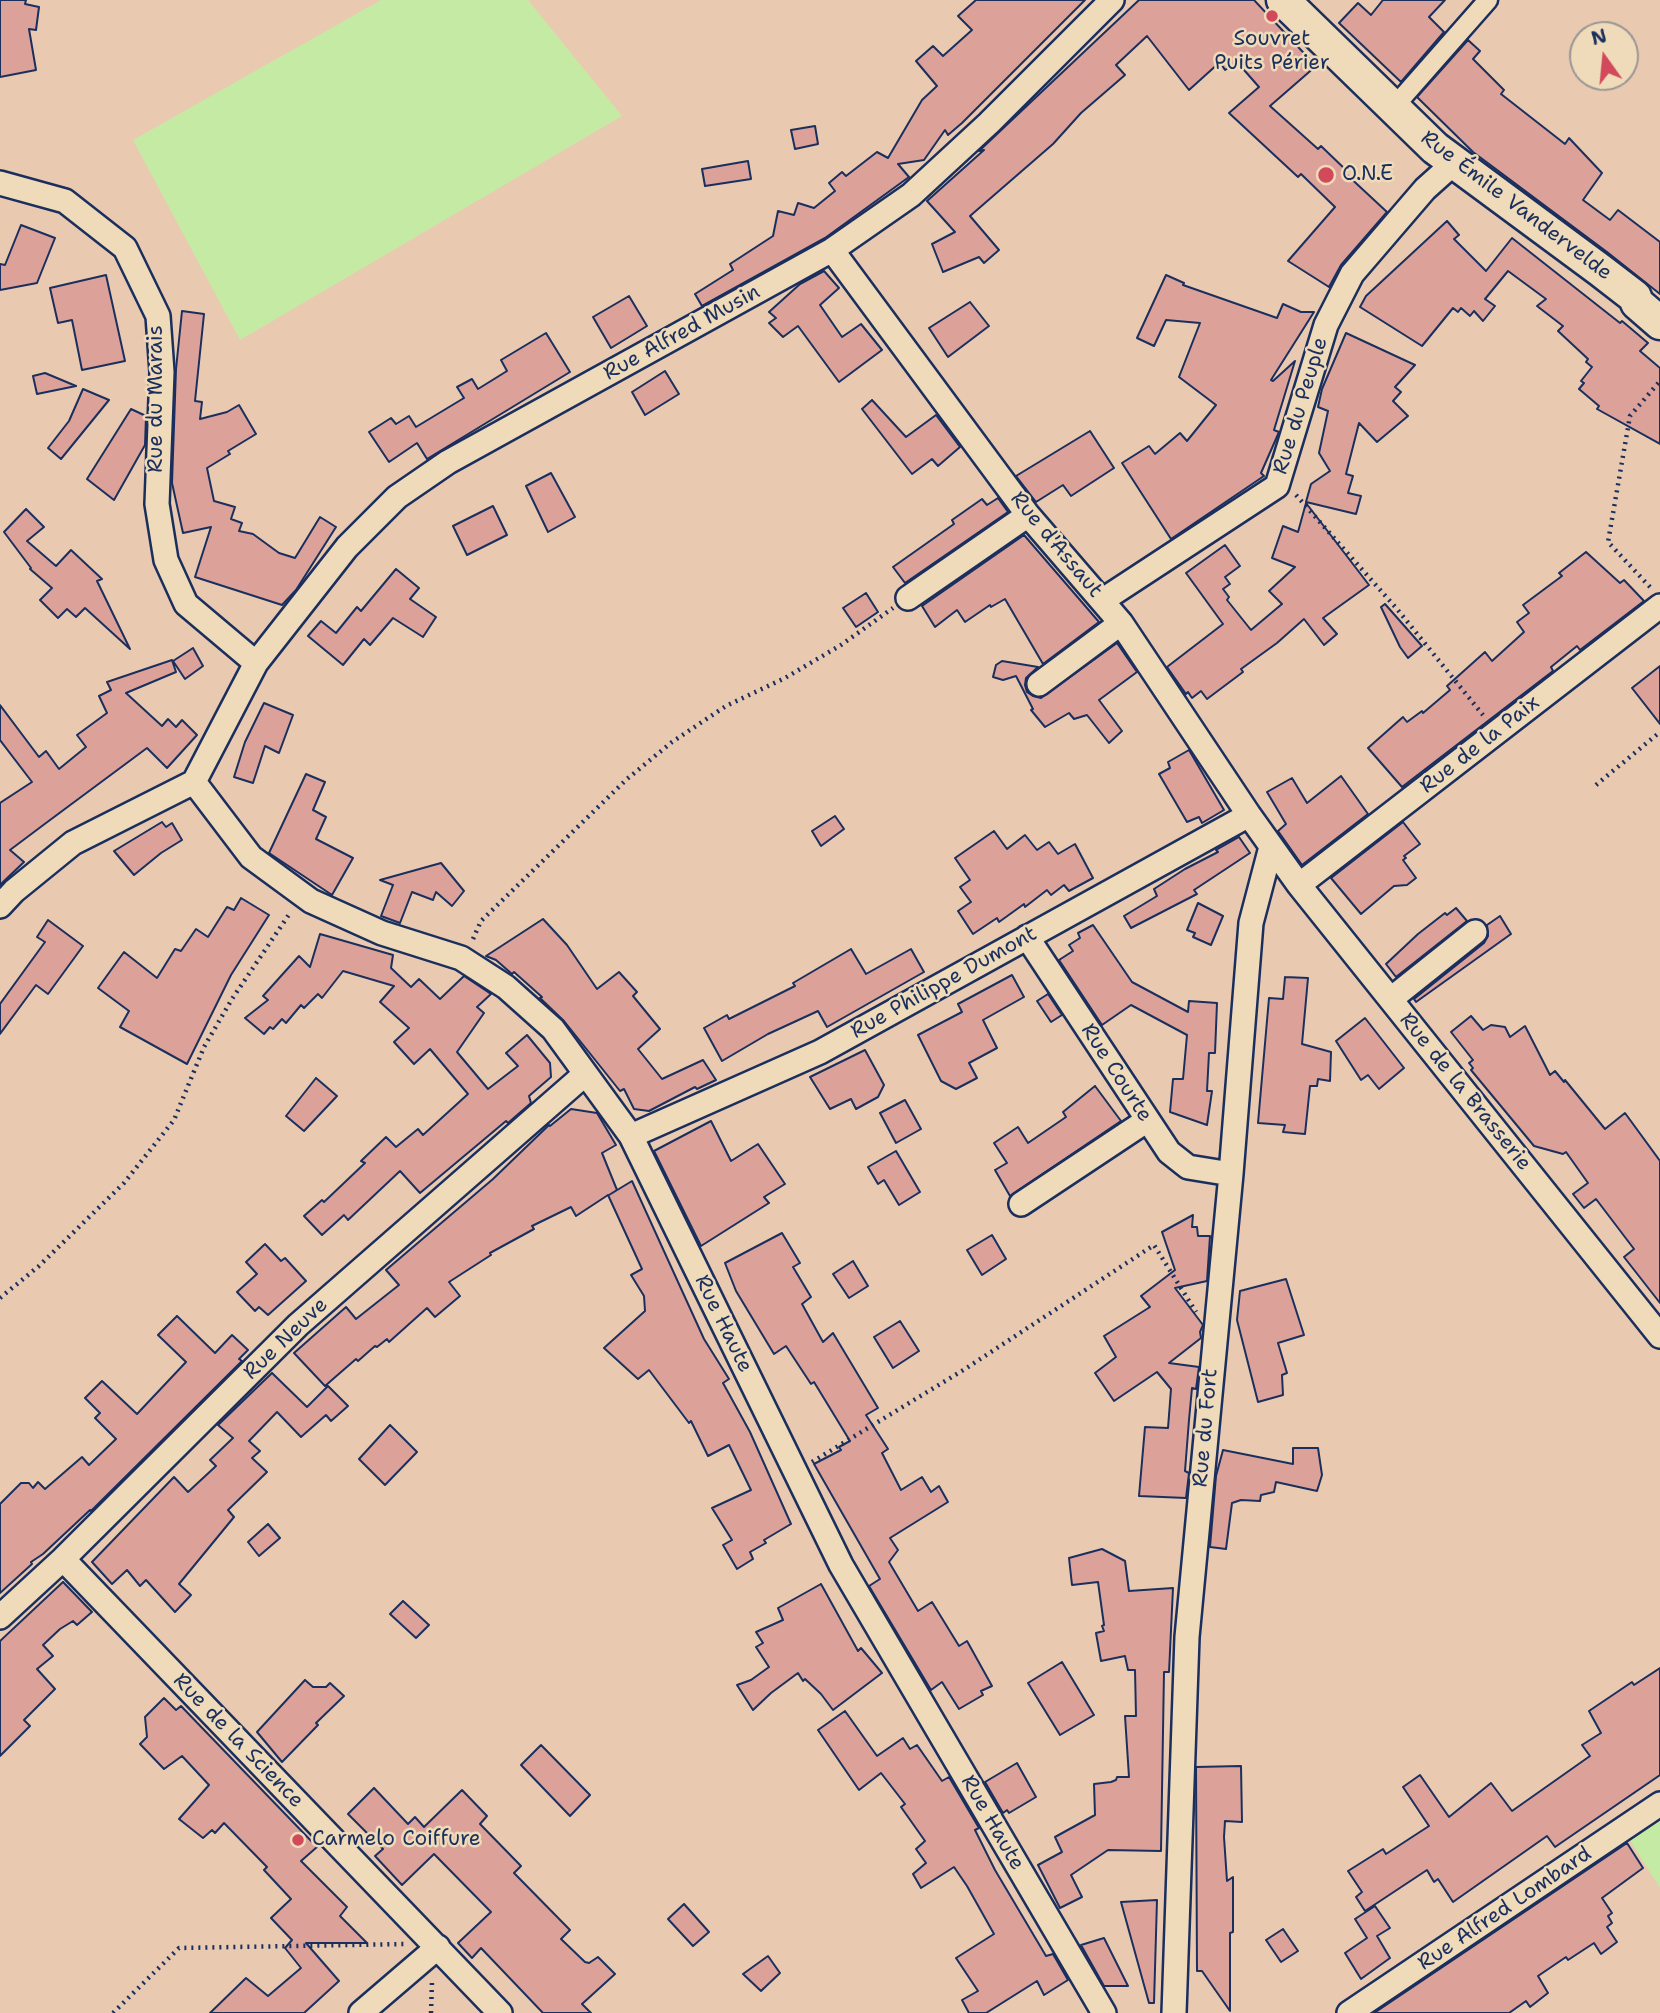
<!DOCTYPE html>
<meta charset="utf-8">
<style>
body{margin:0}
#map{position:relative;width:1660px;height:2013px;overflow:hidden;background:#e9cab0;font-family:"Shantell Sans",sans-serif}
canvas{display:block}
.north{position:absolute;left:1569px;top:21px;width:70px;height:70px;box-sizing:border-box;background:#efdbb9;border:2px solid #9a9695;border-radius:50%;rotate:345deg;font-size:19px;font-weight:700;line-height:28px;text-align:center;color:#1b2f5e}
.north::after{content:'';display:block;margin:auto;width:24px;height:32px;background:#d1495b;clip-path:polygon(50% 0,100% 100%,50% 72%,0 100%)}
</style>
<div id="map">
<canvas width="1660" height="2013"></canvas>
<div class="north">N</div>
</div>
<script>
const c = document.querySelector('canvas').getContext('2d');
c.lineJoin = 'round';
function fillPath(path, color) {
  c.fillStyle = color;
  c.fill(path, 'evenodd');
}
function shape(rows) {
  const path = new Path2D();
  for (const r of rows) {
    path.moveTo(r[0], r[1]);
    for (let i = 2; i < r.length; i += 2) path.lineTo(r[i], r[i + 1]);
  }
  return path;
}
function stroke(path, color, width, dash) {
  c.strokeStyle = color;
  c.lineWidth = width;
  c.lineCap = dash ? 'butt' : 'round';
  c.setLineDash(dash || []);
  c.stroke(path);
}
function drawText(font, color, halo, rows, align = 'center') {
  c.font = font + ' "Shantell Sans",sans-serif';
  c.lineWidth = 5;
  c.setLineDash([]);
  c.textBaseline = 'middle';
  c.strokeStyle = halo;
  c.fillStyle = color;
  for (const [text, x, y, turn = 0] of rows) {
    c.save();
    c.translate(x, y);
    c.rotate((+turn || 0) * Math.PI / 180);
    c.textAlign = isNaN(turn) ? turn : align;
    if (halo) c.strokeText(text, 0, 0);
    c.fillText(text, 0, 0);
    c.restore();
  }
}
fillPath(shape([
 [381,0,528,0,622,116,240,340,133,140],
 [1660,1816,1660,1888,1628,1837]
]), '#c5eaa4');
const building = shape([
 [0,0,26,0,25,4,39,7,36,30,29,29,36,70,0,77,0,0],
 [976,0,1085,0,962,123,948,135,945,130,924,160,898,164,909,177,825,238,702,306,695,294,733,270,730,264,773,236,778,211,794,215,798,203,814,208,835,191,829,183,842,172,846,176,877,152,888,158,922,100,937,86,916,61,933,46,943,56,972,30,958,16,976,0],
 [1139,0,1254,0,1316,66,1270,106,1318,149,1321,146,1347,171,1345,173,1387,212,1341,265,1329,287,1288,261,1335,207,1301,174,1298,177,1229,113,1259,87,1237,62,1225,70,1220,62,1189,90,1147,36,1116,65,1125,75,1081,113,1053,144,970,216,999,250,984,263,979,257,943,272,932,244,955,232,927,201,984,150,979,151,1139,0],
 [1383,0,1445,0,1429,17,1444,32,1401,82,1339,23,1358,3,1371,15,1383,0],
 [1468,40,1480,51,1473,59,1504,90,1501,94,1565,144,1569,138,1602,173,1583,200,1610,220,1618,210,1660,242,1660,294,1607,252,1473,152,1417,97,1468,40],
 [815,126,818,144,795,149,791,130,815,126],
 [748,161,751,179,705,186,702,169,748,161],
 [1447,221,1459,235,1454,239,1486,271,1512,238,1620,323,1622,321,1648,343,1640,351,1660,368,1660,444,1597,409,1599,406,1579,389,1584,383,1581,381,1592,367,1586,362,1588,359,1558,331,1563,326,1537,306,1546,299,1508,271,1485,299,1495,306,1483,321,1474,311,1470,316,1461,308,1458,312,1453,308,1422,346,1360,307,1366,296,1447,221],
 [21,225,55,238,37,283,0,290,0,264,5,265,21,225],
 [824,271,839,288,820,305,842,337,861,324,882,350,839,382,798,326,783,337,769,323,776,318,769,312,800,284,824,271],
 [106,275,125,361,82,370,72,320,58,323,50,288,106,275],
 [1166,275,1184,283,1183,285,1277,318,1283,304,1301,312,1314,312,1271,380,1273,381,1295,361,1274,430,1279,432,1261,473,1264,476,1171,539,1122,463,1149,446,1155,454,1180,433,1187,441,1216,405,1179,377,1200,323,1166,320,1154,346,1137,338,1166,275],
 [629,296,647,326,611,348,593,317,629,296],
 [970,302,989,326,948,357,929,328,970,302],
 [182,311,204,314,195,401,202,402,200,419,227,412,239,405,256,434,228,451,230,454,207,468,214,501,235,507,231,519,242,523,239,531,253,534,279,553,295,558,320,517,336,527,296,590,282,605,195,577,211,527,183,533,172,483,176,369,182,311],
 [546,333,570,372,427,459,417,443,389,462,369,432,391,418,396,424,409,416,416,427,464,398,457,387,472,379,478,389,507,371,501,360,546,333],
 [1346,333,1415,365,1395,387,1401,392,1393,401,1408,416,1377,442,1359,423,1346,474,1353,476,1348,493,1361,496,1356,514,1306,502,1311,484,1330,471,1319,453,1328,411,1318,407,1322,389,1346,333],
 [665,371,679,394,645,415,632,392,665,371],
 [45,373,76,386,37,394,33,376,45,373],
 [83,389,109,400,61,459,48,448,69,421,83,389],
 [872,400,906,437,936,415,960,447,938,466,932,459,912,474,862,409,872,400],
 [131,409,146,416,145,445,114,500,87,479,131,409],
 [1090,431,1114,468,1071,496,1063,485,1036,502,1016,476,1090,431],
 [551,473,575,517,548,532,526,486,551,473],
 [998,498,1008,512,905,583,893,567,954,524,952,520,982,499,987,505,998,498],
 [1306,503,1369,585,1323,618,1337,634,1324,645,1304,619,1277,643,1241,669,1243,672,1207,699,1201,691,1192,698,1188,692,1186,694,1167,667,1223,624,1186,573,1225,545,1240,566,1225,577,1230,584,1223,589,1229,597,1227,600,1251,630,1282,604,1269,591,1295,567,1272,558,1283,526,1298,532,1306,503],
 [493,506,507,535,467,555,453,526,493,506],
 [26,509,44,527,27,541,56,566,71,550,102,579,97,581,130,649,85,608,76,617,67,609,58,618,40,600,52,588,30,569,31,568,4,532,26,509],
 [1024,535,1099,622,1043,664,1005,599,991,607,990,605,965,622,957,610,935,627,922,606,1024,535],
 [1586,552,1620,583,1624,580,1644,601,1580,650,1577,646,1551,667,1553,671,1402,787,1368,748,1403,717,1407,722,1422,711,1423,713,1450,690,1447,686,1485,652,1492,661,1524,632,1517,622,1529,613,1523,605,1562,576,1559,573,1586,552],
 [396,569,419,588,410,599,436,617,423,637,393,618,370,645,364,639,343,665,308,636,321,621,336,633,357,607,361,611,396,569],
 [866,593,878,612,856,627,843,608,866,593],
 [1385,604,1422,646,1408,658,1400,647,1381,607,1385,604],
 [1117,643,1137,672,1099,700,1122,731,1109,743,1087,715,1074,719,1069,713,1045,727,1031,710,1033,709,1016,676,1003,680,993,677,996,665,1002,661,1038,667,1026,678,1025,685,1027,692,1033,696,1041,698,1117,643],
 [193,648,203,666,185,679,173,661,193,648],
 [172,660,176,672,126,693,162,726,168,719,176,727,182,720,197,735,167,768,147,748,46,823,10,850,24,862,0,885,0,803,32,782,0,740,0,705,39,757,46,751,59,769,86,747,77,735,107,713,99,696,111,690,107,682,172,660],
 [1660,666,1660,724,1632,688,1660,666],
 [264,703,293,715,279,753,265,746,253,783,234,777,245,742,264,703],
 [1189,750,1224,810,1202,823,1199,817,1187,822,1159,774,1170,768,1168,762,1189,750],
 [306,774,325,782,313,810,326,817,316,839,353,858,332,895,269,853,306,774],
 [1341,776,1368,814,1302,865,1278,831,1286,824,1267,792,1292,778,1307,803,1341,776],
 [835,816,844,829,821,846,812,831,835,816],
 [162,822,166,827,172,823,182,840,161,853,134,875,114,851,162,822],
 [1403,822,1420,844,1404,856,1406,858,1403,860,1416,878,1407,885,1394,886,1361,914,1331,878,1403,822],
 [994,831,1007,849,1025,835,1037,850,1049,842,1058,854,1075,844,1093,878,1069,891,1064,885,1051,895,1047,890,1025,907,1024,904,999,922,997,918,973,934,958,911,971,902,960,887,970,880,955,858,994,831],
 [1239,837,1250,853,1194,890,1197,894,1131,928,1124,916,1157,896,1154,889,1185,869,1218,852,1216,850,1239,837],
 [441,863,464,891,452,906,436,892,433,900,412,892,400,923,381,916,393,885,380,880,441,863],
 [241,898,269,915,231,975,187,1064,120,1027,129,1011,98,988,124,952,157,978,175,949,181,951,196,929,208,937,227,907,234,910,241,898],
 [1198,903,1223,916,1211,945,1193,937,1195,933,1187,930,1198,903],
 [1456,908,1467,921,1396,977,1386,964,1418,934,1445,913,1447,915,1456,908],
 [1500,916,1511,934,1416,1002,1414,999,1484,943,1488,936,1487,925,1500,916],
 [543,919,567,945,597,989,619,972,637,992,633,996,660,1029,638,1049,662,1079,703,1060,716,1080,697,1089,695,1087,649,1111,634,1109,624,1089,620,1091,564,1021,540,998,542,997,514,972,512,974,496,960,486,956,543,919],
 [48,920,83,946,48,994,36,985,0,1034,0,1004,45,942,37,937,48,920],
 [1093,925,1132,982,1188,1012,1189,1001,1217,1003,1215,1053,1209,1053,1207,1091,1212,1091,1207,1125,1170,1112,1173,1079,1183,1079,1187,1035,1131,1005,1102,1025,1059,960,1073,951,1069,945,1080,938,1078,933,1093,925],
 [320,934,393,955,391,968,411,987,419,979,440,999,464,976,491,994,477,1007,484,1013,457,1052,488,1089,518,1066,506,1053,527,1035,550,1063,551,1077,529,1096,531,1103,508,1123,506,1121,420,1193,400,1171,348,1220,344,1215,322,1235,304,1216,322,1200,324,1202,365,1163,361,1161,386,1137,396,1147,418,1129,423,1135,468,1094,430,1049,414,1064,394,1042,409,1028,380,1002,394,986,343,971,322,998,318,994,304,1008,301,1005,286,1023,282,1019,273,1029,270,1027,264,1034,245,1018,268,1000,263,996,299,956,310,967,320,934],
 [851,949,866,974,911,949,924,972,827,1027,818,1011,768,1034,722,1061,704,1028,727,1015,729,1019,795,986,793,983,851,949],
 [1012,975,1024,997,983,1020,997,1048,969,1063,977,1078,956,1089,941,1081,918,1035,962,1012,958,1004,1012,975],
 [1285,977,1308,978,1302,1044,1331,1052,1330,1081,1318,1079,1317,1086,1310,1086,1305,1134,1283,1132,1285,1125,1258,1123,1269,998,1283,999,1285,977],
 [1048,994,1062,1015,1051,1022,1037,1001,1048,994],
 [1471,1016,1483,1030,1491,1025,1505,1027,1510,1037,1525,1026,1550,1075,1555,1071,1564,1082,1565,1080,1605,1129,1625,1113,1660,1161,1660,1303,1624,1257,1634,1249,1596,1199,1584,1208,1573,1194,1588,1183,1566,1152,1563,1154,1534,1146,1471,1070,1473,1068,1469,1063,1473,1060,1451,1032,1471,1016],
 [1365,1018,1404,1068,1379,1089,1368,1075,1361,1080,1336,1041,1365,1018],
 [865,1050,884,1085,878,1097,856,1109,851,1099,830,1109,810,1077,865,1050],
 [316,1078,337,1096,304,1131,286,1116,316,1078],
 [1095,1086,1121,1121,1010,1196,995,1170,1007,1163,994,1143,1018,1127,1028,1143,1066,1117,1063,1112,1095,1086],
 [905,1100,921,1129,896,1143,880,1113,905,1100],
 [571,1109,597,1113,616,1145,602,1153,617,1190,609,1195,632,1181,704,1339,729,1379,723,1383,750,1432,791,1524,764,1540,766,1543,750,1552,753,1559,737,1569,723,1545,732,1540,712,1508,751,1490,729,1445,708,1456,691,1421,689,1423,649,1370,638,1379,604,1348,645,1311,644,1296,631,1275,642,1269,608,1195,576,1216,571,1207,532,1226,534,1229,490,1253,491,1255,449,1282,460,1296,435,1317,427,1308,389,1342,387,1339,377,1347,375,1346,358,1361,356,1359,325,1386,294,1353,346,1307,356,1319,399,1285,386,1270,493,1179,549,1125,550,1126,571,1109],
 [711,1121,731,1161,758,1144,785,1184,764,1197,769,1203,701,1246,654,1151,711,1121],
 [896,1151,920,1192,899,1205,884,1180,878,1184,868,1167,896,1151],
 [1193,1215,1192,1227,1197,1227,1198,1236,1210,1236,1207,1281,1175,1288,1203,1325,1200,1332,1201,1338,1169,1363,1199,1367,1196,1389,1192,1388,1189,1420,1185,1471,1189,1473,1186,1498,1139,1496,1145,1427,1168,1428,1171,1389,1157,1372,1114,1401,1095,1373,1116,1357,1104,1336,1150,1307,1141,1296,1175,1270,1162,1232,1193,1215],
 [782,1233,800,1263,793,1267,811,1297,802,1304,823,1342,833,1333,878,1408,866,1415,888,1449,882,1453,901,1490,922,1477,931,1492,939,1486,948,1502,890,1538,898,1550,889,1562,918,1611,932,1602,959,1646,967,1641,992,1686,981,1691,983,1695,959,1709,942,1682,931,1690,869,1586,880,1579,814,1464,841,1450,839,1447,850,1441,814,1382,811,1384,786,1346,774,1354,736,1291,725,1263,782,1233],
 [992,1235,1006,1259,982,1275,967,1250,992,1235],
 [265,1244,281,1261,285,1258,306,1281,268,1315,259,1307,255,1311,237,1292,257,1274,246,1262,265,1244],
 [853,1261,868,1286,849,1298,833,1274,853,1261],
 [1286,1279,1304,1335,1278,1343,1287,1373,1282,1375,1283,1395,1258,1402,1237,1320,1240,1291,1286,1279],
 [177,1316,215,1353,232,1335,248,1350,239,1359,242,1361,91,1511,90,1510,43,1554,31,1562,32,1564,0,1593,0,1504,21,1483,29,1483,33,1488,38,1482,45,1489,82,1457,89,1465,116,1439,95,1418,100,1413,85,1398,102,1381,137,1414,186,1362,158,1335,177,1316],
 [900,1321,919,1351,893,1368,874,1337,900,1321],
 [272,1373,307,1407,328,1386,348,1406,331,1421,326,1415,301,1437,277,1412,249,1441,260,1451,252,1458,267,1472,228,1510,234,1517,179,1584,191,1595,175,1612,146,1580,140,1586,127,1570,112,1584,92,1562,174,1477,188,1492,216,1466,210,1460,233,1438,218,1425,272,1373],
 [390,1425,417,1452,385,1485,359,1459,390,1425],
 [1293,1448,1318,1448,1322,1475,1317,1491,1276,1482,1274,1492,1261,1495,1260,1501,1241,1500,1232,1503,1226,1549,1210,1547,1216,1476,1223,1450,1293,1464,1293,1448],
 [268,1524,280,1538,259,1556,248,1542,268,1524],
 [1102,1549,1125,1561,1129,1591,1173,1588,1169,1672,1164,1672,1161,1851,1108,1850,1071,1875,1082,1897,1060,1908,1038,1865,1062,1852,1055,1837,1095,1815,1094,1784,1111,1782,1116,1780,1117,1777,1129,1777,1125,1716,1136,1716,1135,1670,1128,1670,1125,1656,1101,1661,1096,1633,1104,1631,1102,1626,1104,1625,1098,1582,1072,1585,1069,1558,1102,1549],
 [63,1582,92,1612,77,1625,73,1621,60,1629,43,1645,53,1656,37,1669,55,1689,24,1720,30,1726,0,1756,0,1641,63,1582],
 [821,1584,858,1651,861,1648,882,1673,833,1710,821,1694,805,1679,803,1681,798,1673,771,1693,753,1710,737,1685,751,1680,769,1667,756,1647,763,1643,756,1632,783,1620,778,1608,821,1584],
 [403,1601,429,1625,416,1638,390,1614,403,1601],
 [1062,1662,1094,1715,1060,1735,1028,1683,1062,1662],
 [1660,1668,1660,1775,1555,1847,1547,1836,1453,1902,1438,1879,1434,1882,1427,1870,1365,1911,1356,1897,1362,1892,1348,1871,1383,1849,1386,1854,1429,1826,1403,1787,1420,1775,1449,1817,1491,1783,1512,1811,1590,1756,1582,1745,1601,1733,1589,1711,1632,1682,1634,1685,1660,1668],
 [305,1680,313,1687,326,1687,330,1683,344,1696,316,1723,318,1725,282,1762,257,1732,305,1680],
 [164,1698,176,1710,181,1706,317,1847,301,1861,347,1907,340,1916,367,1943,306,1943,339,1981,304,2013,210,2013,246,1978,268,1996,301,1968,285,1948,292,1940,271,1918,291,1899,264,1870,267,1867,224,1823,215,1833,212,1830,203,1838,179,1819,209,1785,182,1756,164,1769,140,1744,147,1737,145,1717,164,1698],
 [845,1711,877,1756,903,1738,910,1749,917,1745,942,1781,949,1777,979,1828,975,1830,995,1870,1030,1929,1046,1956,1053,1954,1068,1980,1044,1995,1037,1981,986,2013,969,2013,962,2000,978,1991,956,1958,994,1934,967,1886,954,1867,921,1888,913,1874,926,1863,916,1849,925,1841,901,1807,905,1804,881,1773,859,1790,818,1730,845,1711],
 [541,1745,590,1795,570,1816,521,1765,541,1745],
 [1017,1763,1036,1797,1009,1813,1007,1810,1003,1813,985,1782,1017,1763],
 [1241,1766,1242,1822,1225,1821,1224,1837,1227,1881,1233,1877,1233,1932,1230,1933,1230,2011,1202,1971,1197,1971,1196,1767,1241,1766],
 [374,1788,408,1824,415,1817,424,1827,462,1790,487,1816,480,1824,521,1866,514,1873,570,1930,561,1939,585,1962,589,1963,598,1957,615,1974,582,2004,591,2013,543,2013,481,1948,472,1958,458,1943,491,1912,434,1854,402,1885,375,1856,383,1849,348,1814,374,1788],
 [1627,1843,1643,1868,1602,1898,1612,1913,1608,1916,1612,1923,1607,1927,1617,1942,1601,1954,1594,1943,1568,1960,1566,1957,1538,1976,1548,1993,1530,2007,1526,2001,1509,2013,1374,2013,1627,1843],
 [1157,1900,1154,2003,1149,2003,1121,1902,1157,1900],
 [684,1904,709,1932,693,1946,668,1919,684,1904],
 [1375,1906,1390,1928,1377,1936,1390,1958,1361,1979,1345,1953,1367,1938,1355,1919,1375,1906],
 [1283,1929,1298,1951,1281,1962,1266,1940,1283,1929],
 [1104,1938,1128,1986,1104,1986,1081,1945,1104,1938],
 [768,1956,780,1973,761,1991,743,1974,768,1956]
]);
fillPath(building, '#dca29a');
stroke(building, '#1b2f5e', 2);
const pedestrian = shape([
 [1393,108,1488,0]
]);
const minor = shape([
 [0,183,65,201,125,248,158,316,162,372,157,504,166,560,186,604,256,663],
 [832,250,1028,515,1121,623,1249,815,1299,885,1660,1336],
 [908,598,1028,515],
 [1103,600,1277,486,1326,325,1352,274,1425,189,1454,163],
 [1039,684,1121,623],
 [194,782,251,857,311,901,382,933,461,958,506,987,553,1029,631,1136,841,1565,1104,2013],
 [194,782,256,663,347,547,397,497,448,462,832,250,911,195,989,123,1112,0],
 [1299,885,1660,606],
 [0,906,14,891,73,843,194,782],
 [1027,937,1169,1152,1188,1167,1231,1174],
 [1391,999,1475,932],
 [631,1136,820,1052,1249,815],
 [1021,1204,1146,1121],
 [63,1559,500,2013],
 [0,1617,63,1559,298,1325,584,1075],
 [361,2013,438,1947],
 [1174,2013,1187,1637,1231,1174,1251,923,1271,847],
 [1349,2013,1660,1804]
]);
const secondary = shape([
 [1283,0,1435,148,1600,270,1635,297,1637,303,1660,323]
]);
stroke(pedestrian, '#1b2f5e', 23);
stroke(minor, '#1b2f5e', 28);
stroke(secondary, '#1b2f5e', 37);
stroke(shape([
 [1296,495,1397,609,1483,715],
 [1650,587,1608,542,1630,416,1660,381],
 [1596,785,1660,732],
 [473,939,481,921,627,779,672,742,726,706,785,678,841,645,893,608],
 [0,1298,39,1266,124,1183,174,1120,204,1047,232,999,290,913],
 [812,1462,965,1369,1154,1245,1196,1312],
 [113,2013,179,1948,404,1944],
 [431,2013,432,1981]
]), '#1b2f5e', 4.5, [2, 5]);
stroke(pedestrian, '#efdbb9', 18);
stroke(minor, '#efdbb9', 23);
stroke(secondary, '#efdbb9', 32);
for (const [x, y, r, color] of [
 [1272,16,7,"#d1495b"],
 [1326,175,9,"#d1495b"],
 [298,1840,7,"#d1495b"]
]) {
  const dot = new Path2D();
  dot.arc(x, y, r, 0, 2 * Math.PI);
  c.fillStyle = color;
  c.fill(dot);
  stroke(dot, '#efdbb9', 2.5);
}
drawText('21px', '#1b2f5e', '#efdbb9', [
 ["Souvret",1272,40,"center"],
 ["Puits Périer",1272,64,"center"],
 ["O.N.E",1342,175],
 ["Carmelo Coiffure",312,1840]
], 'left');
drawText('21px', '#1b2f5e', '#efdbb9', [
 ["Rue Émile Vandervelde",1516,206,37],
 ["Rue Alfred Musin",682,333,-29],
 ["Rue du Marais",157,399,-90],
 ["Rue du Peuple",1301,406,-73],
 ["Rue d'Assaut",1056,545,50],
 ["Rue de la Paix",1480,745,-38],
 ["Rue Philippe Dumont",944,983,-29],
 ["Rue Courte",1116,1073,57],
 ["Rue de la Brasserie",1465,1092,51],
 ["Rue Haute",723,1324,64],
 ["Rue Neuve",286,1339,-44],
 ["Rue du Fort",1206,1428,-85],
 ["Rue de la Science",238,1741,46],
 ["Rue Haute",992,1823,60],
 ["Rue Alfred Lombard",1505,1909,-34]
]);
</script>
